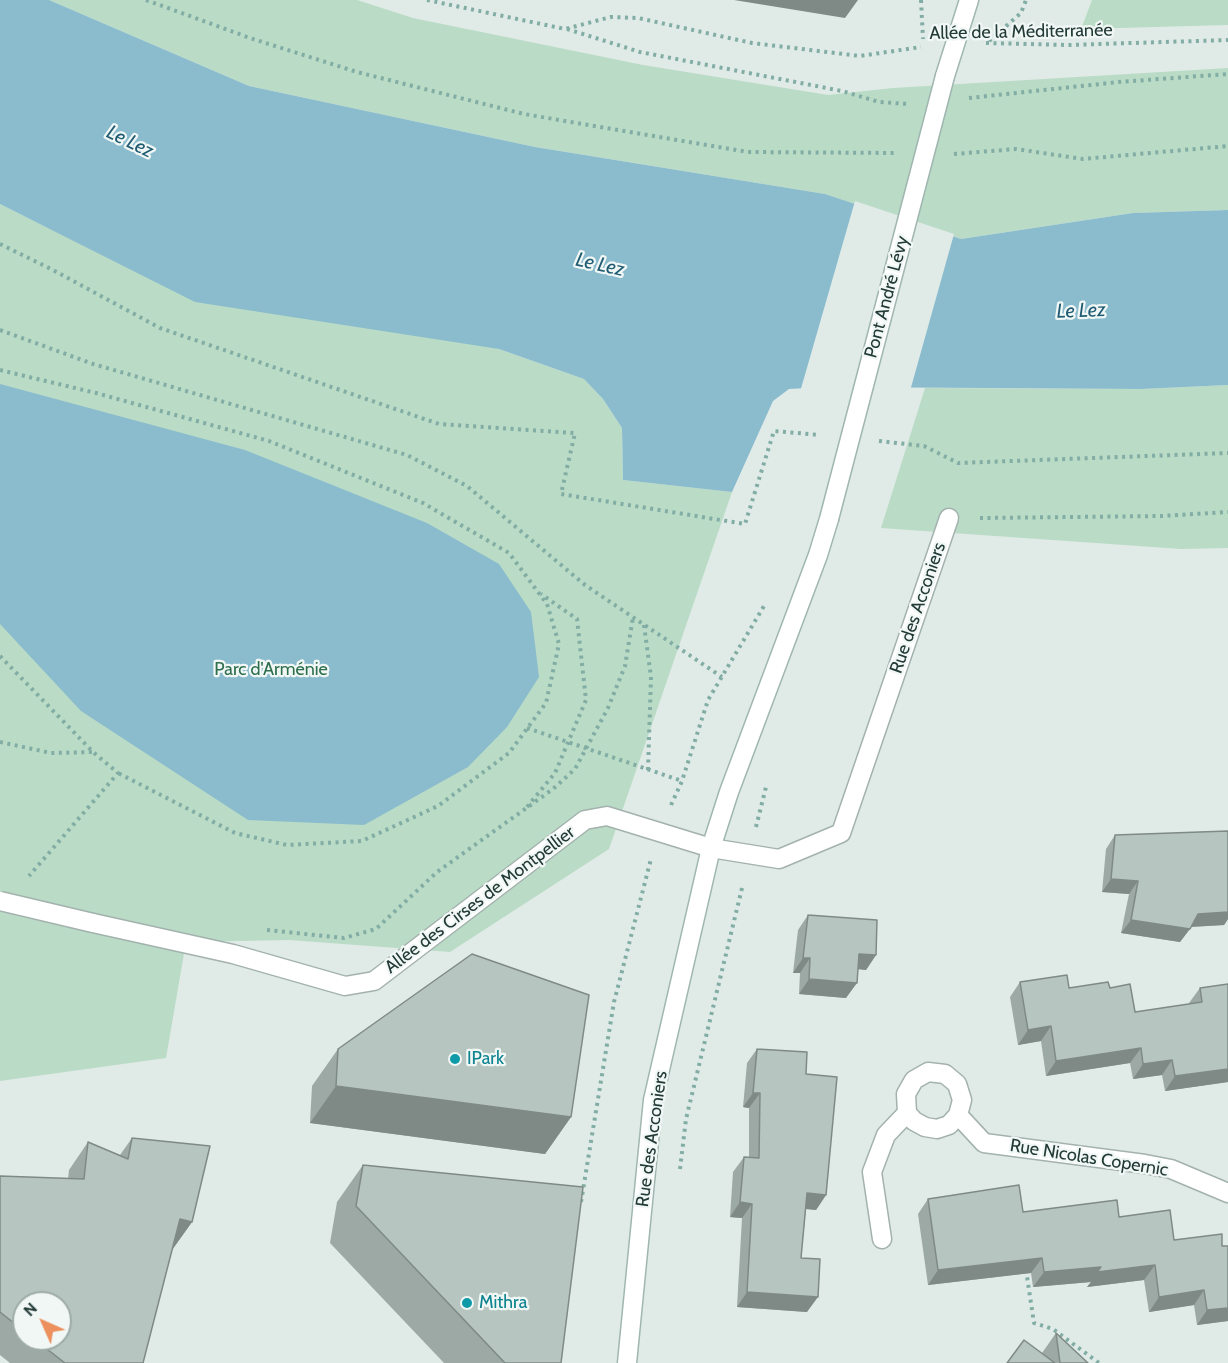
<!DOCTYPE html>
<meta charset="utf-8">
<style>
body{margin:0}
#map{position:relative;width:1228px;height:1363px;overflow:hidden;background:#e0ebe7;font-family:Cabin,sans-serif}
canvas{display:block}
.north{position:absolute;left:12px;top:1291px;width:60px;height:60px;box-sizing:border-box;background:#f1f7f5;border:2px solid #9eaba9;border-radius:50%;rotate:315deg;font-size:16px;font-weight:700;line-height:24px;text-align:center;color:#223a36}
.north::after{content:'';display:block;margin:auto;width:21px;height:27px;background:#ec905d;clip-path:polygon(50% 0,100% 100%,50% 72%,0 100%)}
</style>
<div id="map">
<canvas width="1228" height="1363"></canvas>
<div class="north">N</div>
</div>
<script>
const c = document.querySelector('canvas').getContext('2d');
c.lineJoin = 'round';
function fillPath(path, color) {
  c.fillStyle = color;
  c.fill(path, 'evenodd');
}
function shape(rows) {
  const path = new Path2D();
  for (const r of rows) {
    path.moveTo(r[0], r[1]);
    for (let i = 2; i < r.length; i += 2) path.lineTo(r[i], r[i + 1]);
  }
  return path;
}
function stroke(path, color, width, dash) {
  c.strokeStyle = color;
  c.lineWidth = width;
  c.lineCap = dash ? 'butt' : 'round';
  c.setLineDash(dash || []);
  c.stroke(path);
}
function drawText(font, color, halo, rows, align = 'center') {
  c.font = font + ' Cabin,sans-serif';
  c.lineWidth = 4.5;
  c.setLineDash([]);
  c.textBaseline = 'middle';
  c.strokeStyle = halo;
  c.fillStyle = color;
  for (const [text, x, y, turn = 0] of rows) {
    c.save();
    c.translate(x, y);
    c.rotate((+turn || 0) * Math.PI / 180);
    c.textAlign = isNaN(turn) ? turn : align;
    if (halo) c.strokeText(text, 0, 0);
    c.fillText(text, 0, 0);
    c.restore();
  }
}
fillPath(shape([
 [49,0,357,0,413,18,643,65,828,95,893,88,1228,68,1228,210,1133,213,961,239,825,194,535,147,249,86],
 [1092,0,1228,0,1228,25,1081,29],
 [0,204,50,229,499,349,584,379,603,399,622,428,623,480,732,492,609,849,450,952,289,940,186,942,166,1058,0,1081],
 [1228,385,1228,548,1181,549,881,528,925,388,1141,389]
]), '#badbc6');
fillPath(shape([
 [0,0,49,0,249,86,535,147,825,194,961,239,1133,213,1228,210,1228,385,1141,389,825,387,789,389,773,401,732,492,623,480,622,428,603,399,584,379,499,349,195,302,0,204],
 [0,384,245,450,427,523,499,564,531,612,539,677,507,727,468,767,364,825,248,820,81,711,0,624]
]), '#8abcce');
fillPath(shape([
 [855,201,954,234,910,391,800,392]
]), '#e0ebe7');
const lane = shape([
 [711,848,779,859,841,833,949,518]
]);
const street = shape([
 [93,923,233,954,345,986,374,981,585,820,607,816,711,848],
 [928,1072,945,1074,957,1084,962,1100,958,1115,949,1125,937,1129,925,1127,914,1121,907,1113,906,1094,914,1080,928,1072],
 [958,1115,984,1143,1145,1164,1171,1169,1228,1193],
 [882,1239,872,1172,886,1135,907,1113]
]);
const secondary = shape([
 [945,76,969,0],
 [627,1363,653,1100,711,848,729,792,818,555,829,519]
]);
stroke(lane, '#a3b2ae', 21);
stroke(street, '#a3b2ae', 21);
stroke(secondary, '#a0b6b0', 21);
stroke(shape([
 [146,0,250,38,357,72,524,114,748,152,895,153],
 [427,0,565,29,611,17,638,18,752,43,860,56,921,47],
 [921,0,923,39],
 [567,29,640,52,842,91,879,102,908,104],
 [989,41,1021,13,1026,0],
 [986,43,1068,45,1228,40],
 [969,98,1119,82,1228,74],
 [954,154,1016,149,1083,159,1228,146],
 [0,244,53,270,160,328,439,424,575,433,561,494,745,524,774,431,820,435],
 [0,330,93,364,407,455,467,486,585,585,722,677],
 [0,370,96,393,269,441,423,503,509,553,547,604,559,644,546,703,509,753,438,806,362,841,287,845,235,833,118,773],
 [879,441,924,446,958,463,1228,453],
 [980,518,1161,516,1228,512],
 [644,625,651,677,648,770],
 [0,656,93,752,118,773,29,876],
 [527,728,682,781],
 [0,742,51,753,93,752],
 [671,805,682,781,708,700,764,606],
 [527,807,555,773,586,700,577,619,541,594],
 [756,827,766,787],
 [267,930,344,938,376,929,437,872,553,789,575,769,608,708,625,666,633,617],
 [680,1169,686,1119,743,884],
 [581,1202,614,1002,651,859],
 [1026,1270,1034,1323,1053,1329,1099,1363]
]), '#82ada4', 4, [3, 4.5]);
stroke(lane, '#fff', 18);
stroke(street, '#fff', 18);
stroke(secondary, '#fff', 18);
const streetBridge = shape([
 [0,901,93,923]
]);
const secondaryBridge = shape([
 [829,519,945,76]
]);
stroke(streetBridge, '#a3b2ae', 21, []);
stroke(secondaryBridge, '#a0b6b0', 21, []);
stroke(streetBridge, '#fff', 18);
stroke(secondaryBridge, '#fff', 18);
fillPath(shape([
 [1228,831,1228,919,1224,925,1191,927,1180,942,1121,933,1129,894,1102,892,1106,849,1115,835],
 [808,915,876,955,866,970,858,969,846,998,799,994,800,973,793,973,798,930],
 [1020,982,1069,988,1110,988,1135,1012,1189,1004,1189,1003,1200,988,1228,1082,1165,1091,1162,1075,1133,1079,1130,1063,1046,1076,1041,1041,1018,1045,1010,997],
 [338,1049,571,1117,545,1154,310,1123,312,1086],
 [757,1049,806,1074,826,1195,816,1210,806,1209,801,1258,807,1312,737,1307,742,1218,730,1217,733,1172,744,1157,749,1157,749,1108,743,1107,747,1063],
 [132,1138,192,1222,172,1250,143,1363,10,1363,0,1355,0,1176,68,1179,69,1170,88,1142,120,1155],
 [24,1303,60,1339,24,1339],
 [363,1165,561,1363,444,1363,330,1243,337,1202],
 [928,1199,1023,1212,1119,1217,1174,1240,1222,1246,1228,1246,1228,1321,1197,1325,1194,1305,1149,1312,1144,1280,1087,1287,1091,1282,1033,1287,1031,1273,928,1285,918,1214],
 [1056,1333,1088,1363,1007,1363,1042,1353]
]), '#9da9a5');
fillPath(shape([
 [734,0,858,0,845,18],
 [1111,879,1138,881,1129,894,1102,892],
 [1228,912,1228,919,1224,925,1188,927,1198,914],
 [1131,920,1190,929,1180,942,1121,933],
 [859,954,876,955,866,970,848,968],
 [803,958,810,958,800,973,793,973],
 [809,979,857,983,846,998,799,994],
 [1051,1026,1041,1041,1018,1045,1028,1030],
 [1141,1048,1130,1063,1046,1076,1056,1061],
 [1172,1060,1162,1075,1133,1079,1143,1064],
 [1228,1069,1228,1082,1165,1091,1175,1076],
 [336,1086,571,1117,545,1154,310,1123],
 [753,1093,760,1093,749,1108,743,1107],
 [807,1193,826,1195,816,1210,797,1208],
 [740,1202,752,1204,742,1218,730,1217],
 [180,1219,192,1222,172,1250],
 [1042,1258,1031,1273,928,1285,938,1270],
 [1155,1265,1144,1280,1087,1287,1091,1282,1033,1287,1044,1272,1101,1267],
 [1204,1290,1194,1305,1149,1312,1159,1297],
 [747,1292,818,1297,807,1312,737,1307],
 [1228,1308,1228,1321,1197,1325,1207,1310]
]), '#7f8a86');
const building = shape([
 [1228,831,1228,912,1198,914,1190,929,1131,920,1138,881,1111,879,1115,835,1228,831],
 [808,915,877,920,876,955,859,954,857,983,809,979,810,958,803,958,808,915],
 [472,954,589,995,571,1117,336,1086,338,1049,472,954],
 [1067,975,1069,988,1108,982,1110,988,1130,984,1135,1012,1202,1002,1200,988,1228,984,1228,1069,1175,1076,1172,1060,1143,1064,1141,1048,1056,1061,1051,1026,1028,1030,1020,982,1067,975],
 [757,1049,807,1052,806,1074,837,1077,826,1195,807,1193,801,1258,820,1259,818,1297,747,1292,752,1204,740,1202,744,1157,759,1158,760,1093,753,1093,757,1049],
 [132,1138,210,1146,192,1222,180,1219,143,1363,65,1363,34,1339,60,1339,60,1303,24,1303,24,1331,0,1312,0,1176,84,1179,88,1142,128,1159,132,1138],
 [363,1165,583,1187,561,1363,505,1363,356,1206,363,1165],
 [1019,1185,1023,1212,1117,1200,1119,1217,1170,1210,1174,1240,1222,1234,1222,1246,1228,1246,1228,1308,1207,1310,1204,1290,1159,1297,1155,1265,1097,1272,1101,1267,1044,1272,1042,1258,938,1270,928,1199,1019,1185],
 [1056,1333,1088,1363,1060,1363,1056,1333],
 [1024,1340,1055,1363,1007,1363,1024,1340]
]);
fillPath(building, '#b6c5c0');
stroke(building, '#7f8a86', 1.5);
for (const [x, y, r, color] of [
 [455,1059,6,"#0f9aa8"],
 [467,1303,6,"#0f9aa8"]
]) {
  const dot = new Path2D();
  dot.arc(x, y, r, 0, 2 * Math.PI);
  c.fillStyle = color;
  c.fill(dot);
  stroke(dot, '#f1f7f5', 2);
}
drawText('18px', '#223a36', '#f1f7f5', [
 ["Allée de la Méditerranée",1021,32,-1],
 ["Pont André Lévy",887,297,-75],
 ["Rue des Acconiers",918,608,-71],
 ["Allée des Cirses de Montpellier",480,900,-37],
 ["Rue des Acconiers",652,1139,-82],
 ["Rue Nicolas Copernic",1089,1158,9]
]);
drawText('18px', '#2e6f4e', '#f1f7f5', [
 ["Parc d'Arménie",271,670]
]);
drawText('18px', '#0d838f', '#f1f7f5', [
 ["IPark",467,1059],
 ["Mithra",479,1303]
], 'left');
drawText('italic 20px', '#1f5c73', '#f1f7f5', [
 ["Le Lez",130,142,26],
 ["Le Lez",600,265,13],
 ["Le Lez",1081,311,-2]
]);
</script>
